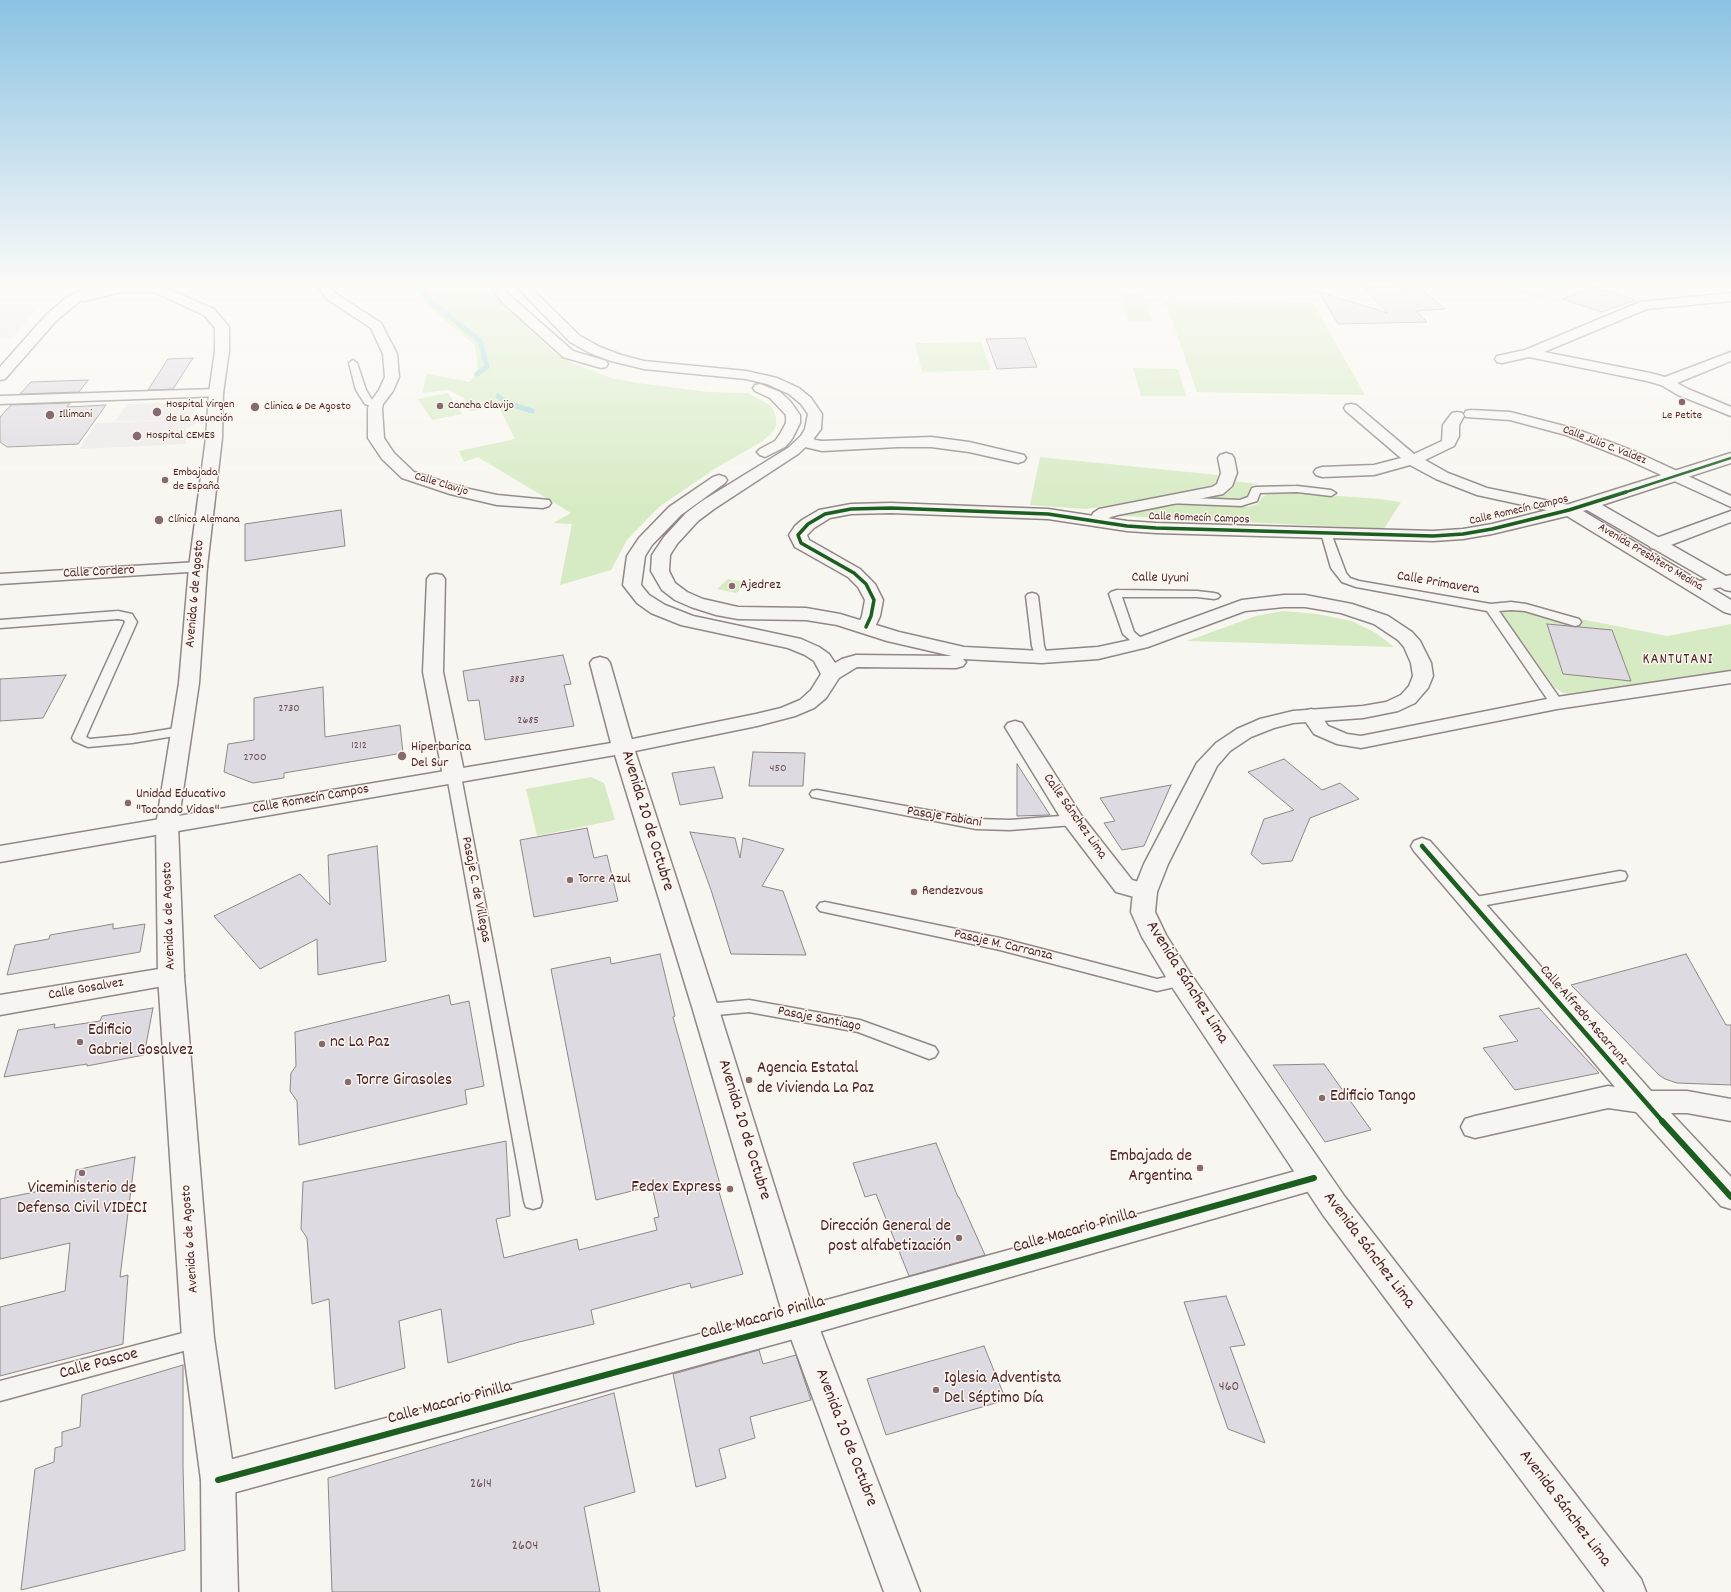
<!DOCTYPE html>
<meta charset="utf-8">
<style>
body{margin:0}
canvas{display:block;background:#f8f6f0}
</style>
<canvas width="1731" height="1592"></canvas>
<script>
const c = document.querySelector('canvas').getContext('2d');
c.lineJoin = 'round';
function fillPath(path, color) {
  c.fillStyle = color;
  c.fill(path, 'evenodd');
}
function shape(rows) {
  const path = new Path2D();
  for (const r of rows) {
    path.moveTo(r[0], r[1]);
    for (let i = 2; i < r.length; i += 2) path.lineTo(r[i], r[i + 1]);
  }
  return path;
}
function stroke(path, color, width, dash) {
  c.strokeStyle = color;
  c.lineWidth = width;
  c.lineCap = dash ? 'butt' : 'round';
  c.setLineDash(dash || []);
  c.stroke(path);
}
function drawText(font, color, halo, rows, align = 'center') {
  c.font = font + ' Dekko,sans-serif';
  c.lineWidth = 3;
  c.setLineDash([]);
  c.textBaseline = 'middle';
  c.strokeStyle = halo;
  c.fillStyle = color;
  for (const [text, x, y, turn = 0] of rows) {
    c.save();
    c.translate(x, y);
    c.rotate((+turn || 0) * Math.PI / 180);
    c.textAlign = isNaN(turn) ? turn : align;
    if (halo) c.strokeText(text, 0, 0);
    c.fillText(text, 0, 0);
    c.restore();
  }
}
fillPath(shape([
 [0,304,38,308,11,339,0,339],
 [190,402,197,406,190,419,196,419,198,422,186,429,186,444,79,449,96,423,179,420,115,421,127,404]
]), '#ece8e9');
fillPath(shape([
 [411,285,483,285,554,353,574,364,611,378,638,383,708,392,748,393,772,406,776,417,776,426,771,434,761,442,716,468,659,507,627,540,611,570,560,585,572,524,553,523,571,513,478,457,464,462,459,451,515,439,499,407,470,411,464,398,449,390,422,393,427,374,470,382,478,368,475,345,424,303],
 [1501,285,1569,285,1541,299,1499,287],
 [1120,294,1143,294,1152,321,1128,321],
 [1165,301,1313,303,1365,395,1197,392],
 [981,342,991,370,922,372,915,343],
 [1133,368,1178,369,1186,396,1141,396],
 [448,393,462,414,432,420,418,399],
 [1040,457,1218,475,1217,485,1208,489,1086,509,1030,505],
 [1233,481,1259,484,1252,485,1249,496,1235,500,1188,499,1225,493,1232,488],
 [1285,492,1380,499,1401,502,1384,529,1122,516,1128,512,1176,504,1248,507,1258,504,1261,498,1266,495],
 [728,579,747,583,736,593,717,589],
 [1494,602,1667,636,1731,624,1731,670,1569,694,1563,693,1554,687],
 [1283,611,1317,614,1352,621,1376,633,1394,647,1187,641,1256,616],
 [591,777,604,783,615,820,537,836,526,789]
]), '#d6ebc3');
stroke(shape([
 [418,285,429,300,480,341,487,367,477,374],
 [498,396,507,403,532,411]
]), '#9fd6db', 5);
const building = shape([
 [1393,287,1396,290,1421,289,1445,309,1416,311,1427,322,1338,324,1319,292,1388,313,1364,288,1393,287],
 [1595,287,1635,300,1602,312,1562,299,1595,287],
 [1025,338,1037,367,997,369,986,339,1025,338],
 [193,358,173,389,148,390,168,359,193,358],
 [88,380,79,392,20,394,31,382,88,380],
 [70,403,67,407,106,405,78,444,7,447,0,442,0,417,11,405,70,403],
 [341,510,345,546,245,561,245,524,341,510],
 [1547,624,1612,630,1631,681,1563,674,1547,624],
 [563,655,571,684,564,685,574,726,485,740,479,700,468,701,463,671,563,655],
 [66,675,43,718,0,721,0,679,66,675],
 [323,687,325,737,400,725,403,753,284,773,284,778,253,783,224,772,228,744,254,740,254,698,323,687],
 [753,752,805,753,803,786,749,786,753,752],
 [1284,759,1322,790,1340,783,1359,799,1310,818,1292,861,1262,864,1251,854,1264,819,1294,810,1248,772,1284,759],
 [1017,764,1050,815,1017,816,1017,764],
 [714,767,723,798,680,805,672,773,714,767],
 [1171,785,1144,846,1122,850,1104,823,1115,821,1100,798,1171,785],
 [587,828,594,858,607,855,618,901,534,917,520,840,587,828],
 [690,832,735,838,740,858,743,838,784,849,762,886,783,891,806,955,731,954,711,890,690,832],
 [377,846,386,961,318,975,317,939,260,969,214,916,300,874,330,905,328,855,377,846],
 [113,924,113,929,145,924,140,952,7,975,15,945,49,939,50,935,113,924],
 [660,954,675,1016,673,1017,720,1184,717,1185,743,1274,691,1288,690,1283,591,1310,594,1324,519,1342,448,1363,441,1309,399,1321,405,1368,335,1389,329,1299,312,1304,307,1238,301,1229,303,1182,506,1141,510,1216,496,1219,504,1258,577,1239,579,1250,657,1230,654,1218,659,1217,653,1191,649,1192,648,1187,596,1200,551,969,610,957,611,964,660,954],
 [1686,954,1726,1025,1731,1025,1731,1085,1677,1083,1665,1079,1659,1075,1571,985,1686,954],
 [449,995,451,1005,469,1001,484,1086,465,1090,467,1104,299,1145,297,1101,290,1091,291,1073,296,1066,295,1032,449,995],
 [153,1008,144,1055,87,1066,87,1064,4,1077,18,1030,55,1024,54,1028,100,1021,102,1016,153,1008],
 [1539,1008,1599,1073,1515,1090,1483,1048,1518,1041,1499,1016,1539,1008],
 [1324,1064,1371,1130,1325,1142,1273,1065,1324,1064],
 [936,1143,958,1197,959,1197,985,1255,909,1276,876,1194,865,1197,853,1163,936,1143],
 [135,1157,120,1277,128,1275,123,1344,0,1376,0,1307,65,1291,70,1243,0,1259,0,1199,74,1184,76,1170,135,1157],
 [1226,1296,1245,1345,1230,1347,1265,1443,1228,1429,1184,1302,1226,1296],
 [984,1346,1006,1400,886,1435,867,1379,984,1346],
 [759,1350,763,1364,796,1355,811,1400,750,1417,755,1438,719,1449,726,1478,696,1487,673,1374,759,1350],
 [183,1365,183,1466,185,1550,21,1590,35,1469,54,1462,55,1448,62,1446,62,1432,80,1427,82,1395,183,1365],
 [614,1393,635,1492,584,1507,600,1592,332,1592,328,1478,614,1393]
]);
fillPath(building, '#dddae1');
stroke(building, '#918787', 1);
const service = shape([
 [353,360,357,363,366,390,372,400,379,402,381,404,379,406,376,407,365,404,356,390,349,363,353,360],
 [1297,486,1331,490,1336,493,1331,496,1297,492,1260,493,1257,501,1241,506,1168,503,1163,500,1168,497,1240,500,1248,497,1252,488,1256,487,1297,486],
 [1326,530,1331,533,1346,573,1350,578,1359,581,1491,604,1511,602,1526,604,1579,619,1581,622,1579,625,1575,626,1525,611,1511,610,1499,611,1563,703,1562,706,1552,706,1487,611,1356,587,1342,582,1331,568,1321,533,1326,530],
 [1117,590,1197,591,1214,593,1218,594,1220,596,1218,598,1214,599,1197,597,1122,597,1134,632,1147,643,1145,646,1141,647,1137,646,1123,634,1109,594,1111,592,1117,590],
 [1032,593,1036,594,1038,596,1044,646,1048,657,1046,660,1042,661,1038,660,1036,657,1032,646,1026,596,1028,594,1032,593],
 [118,611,132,614,137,622,86,737,90,739,132,735,182,727,187,728,189,731,187,734,132,743,88,747,74,741,72,738,125,622,124,620,118,619,0,628,0,620,118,611],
 [454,772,459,773,461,776,542,1201,540,1207,533,1209,526,1207,524,1201,447,776,449,773,454,772],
 [817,790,976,819,1010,820,1073,815,1078,817,1080,820,1078,823,1073,825,1010,830,976,829,812,797,810,794,812,791,817,790],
 [1620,871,1625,872,1627,876,1625,880,1470,908,1465,907,1462,903,1465,899,1470,898,1620,871],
 [825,902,1000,938,1157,979,1181,974,1187,976,1189,980,1187,984,1157,991,1000,950,820,911,817,907,820,903,825,902],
 [749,1000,860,1020,935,1047,938,1052,935,1057,929,1059,858,1032,749,1012,706,1016,700,1014,698,1010,700,1006,706,1004,749,1000],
 [198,1329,205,1331,208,1338,205,1345,198,1347,0,1401,0,1381,198,1329]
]);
const minor = shape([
 [316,285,329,285,335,293,381,323,397,354,399,377,393,391,383,404,382,409,384,438,394,453,414,472,460,487,497,495,549,500,551,503,549,506,543,508,497,505,450,494,402,478,382,459,368,438,368,409,369,404,379,390,385,377,383,354,371,328,327,299,316,285],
 [1731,293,1731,301,1647,309,1544,352,1650,373,1665,377,1731,352,1731,361,1677,383,1688,389,1731,407,1731,416,1678,395,1661,385,1647,381,1529,357,1502,363,1497,362,1495,359,1497,356,1525,350,1640,302,1731,293],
 [216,389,221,390,223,393,221,396,0,404,0,396,216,389],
 [1351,404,1356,405,1414,454,1442,441,1443,425,1452,413,1457,412,1462,413,1464,416,1459,425,1459,436,1454,446,1425,460,1448,473,1487,488,1569,505,1575,506,1577,510,1575,514,1569,515,1477,495,1436,479,1410,465,1374,475,1322,477,1316,475,1314,472,1316,469,1322,467,1374,465,1401,458,1346,411,1344,408,1346,405,1351,404],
 [1471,410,1510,412,1576,429,1636,452,1731,496,1731,507,1624,458,1566,435,1510,420,1466,417,1464,414,1466,411,1471,410],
 [806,434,811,436,815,440,822,441,931,437,969,442,1024,455,1026,458,1024,461,1018,463,969,452,931,447,898,447,822,451,805,447,798,439,801,436,806,434],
 [1226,453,1232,455,1234,458,1237,473,1232,486,1223,494,1118,515,1111,517,1107,519,1104,525,1098,526,1092,525,1090,521,1093,513,1099,509,1212,487,1217,484,1221,473,1218,458,1220,455,1226,453],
 [1731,511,1731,522,1663,548,1657,549,1651,548,1648,544,1651,540,1731,511],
 [198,562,204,563,207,567,204,571,0,584,0,574,198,562],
 [436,574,442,575,445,579,443,672,465,776,462,781,454,783,446,781,443,776,423,672,427,579,430,575,436,574],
 [1731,575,1731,585,1697,592,1691,591,1688,587,1691,583,1731,575],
 [600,657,607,659,610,663,634,747,630,751,623,753,616,751,612,747,590,663,593,659,600,657],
 [1015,721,1022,723,1081,815,1132,880,1153,886,1157,892,1153,898,1145,900,1116,892,1065,825,1005,727,1008,723,1015,721],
 [1422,838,1430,841,1651,1091,1687,1091,1731,1099,1731,1121,1687,1113,1671,1113,1731,1177,1731,1209,1721,1206,1636,1112,1608,1108,1475,1138,1465,1135,1461,1127,1465,1119,1475,1116,1608,1086,1615,1087,1414,851,1411,846,1414,841,1422,838],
 [171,967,180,969,184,976,180,983,0,1015,0,995,171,967],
 [1314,1166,1324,1169,1329,1178,1324,1187,801,1337,218,1497,206,1492,201,1480,206,1468,218,1463,801,1307,1314,1166]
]);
const tertiary = shape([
 [1731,453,1731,463,1602,505,1731,579,1731,591,1725,590,1587,510,1583,511,1731,600,1731,614,1724,612,1567,516,1492,534,1463,539,1433,541,1156,533,1127,531,1048,519,891,513,851,514,830,518,814,528,807,535,809,540,860,569,875,584,883,600,880,616,873,631,866,633,859,631,857,627,862,616,865,600,858,587,848,577,795,547,789,535,795,526,802,520,819,510,851,504,891,503,1048,509,1127,521,1156,523,1433,531,1463,529,1492,524,1563,506,1731,453],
 [1731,671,1731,683,1557,709,1361,748,1337,744,1314,734,1301,715,1304,711,1311,709,1318,711,1328,726,1347,734,1361,736,1557,697,1731,671]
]);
const secondary = shape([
 [490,285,502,285,509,295,573,351,606,361,608,364,606,367,601,368,563,357,501,301,490,285],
 [515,285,528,285,580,336,600,347,621,355,644,361,746,371,777,378,799,388,811,398,822,414,821,429,811,442,798,454,714,509,698,521,677,544,670,555,669,571,675,583,687,592,703,599,738,607,806,608,840,614,899,632,964,647,1042,651,1098,647,1135,639,1242,600,1284,595,1305,595,1352,604,1388,616,1412,632,1420,641,1431,663,1433,676,1428,688,1415,703,1398,711,1363,718,1293,723,1274,728,1251,737,1230,751,1217,766,1168,864,1157,892,1155,912,1166,935,1190,973,1345,1197,1641,1579,1646,1592,1605,1592,1323,1215,1172,987,1142,937,1131,912,1133,892,1144,864,1197,763,1216,743,1237,729,1260,719,1293,711,1363,706,1386,702,1401,695,1409,686,1413,676,1411,663,1404,647,1398,640,1374,624,1341,613,1305,607,1284,607,1245,611,1148,647,1098,659,1042,663,963,659,966,662,963,666,956,668,857,667,839,678,826,698,814,708,795,716,757,726,635,751,719,1010,817,1322,920,1592,884,1592,785,1322,693,1010,615,755,0,862,0,846,623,741,756,714,781,708,800,700,811,690,821,674,814,661,805,655,788,648,681,625,651,613,637,603,623,585,627,556,639,538,669,507,713,477,719,475,725,477,727,480,725,483,681,515,652,545,645,556,641,585,649,595,665,605,693,616,801,639,819,647,829,654,835,663,842,659,856,655,952,656,887,641,837,625,806,620,738,619,716,615,691,607,675,600,662,590,651,571,652,555,664,537,686,513,702,501,788,448,801,436,805,429,808,414,801,404,789,394,767,384,746,379,644,369,611,361,590,353,570,342,515,285],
 [760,384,780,392,790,401,800,415,800,423,792,439,785,447,765,457,760,455,757,452,760,449,775,441,780,434,786,423,786,415,770,398,755,391,753,388,755,385,760,384]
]);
const primary = shape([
 [89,285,104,285,99,290,118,285,159,285,214,309,229,327,229,351,223,393,222,438,207,567,199,683,178,825,184,976,214,1338,235,1480,238,1592,202,1592,201,1480,182,1338,158,976,156,825,179,683,189,567,206,438,209,393,215,351,215,328,204,315,154,292,121,292,84,301,81,300,56,321,5,379,0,380,0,367,46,315,66,298,89,285]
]);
stroke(service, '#918787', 3);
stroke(minor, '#918787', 3);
stroke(tertiary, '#918787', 3);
stroke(secondary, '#918787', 3);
stroke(primary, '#918787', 3);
fillPath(service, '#f6f5f1');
fillPath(minor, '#f6f5f1');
fillPath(tertiary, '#f6f5f1');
fillPath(secondary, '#f6f5f1');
fillPath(primary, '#f6f5f1');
stroke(shape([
 [1623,493,1731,458]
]), '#1b5e20', 2.5);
stroke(shape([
 [866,627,871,616,874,600,866,584,854,573,801,543,798,535,808,524,825,514,851,509,891,508,1048,514,1127,526,1156,528,1433,536,1463,534,1492,529,1569,510,1626,492]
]), '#1b5e20', 3.5);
stroke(shape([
 [1422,846,1663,1122]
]), '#1b5e20', 4.5);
stroke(shape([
 [1662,1121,1731,1197],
 [218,1480,801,1322,1314,1178]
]), '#1b5e20', 6);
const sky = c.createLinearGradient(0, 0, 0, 508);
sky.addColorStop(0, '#8bc2e3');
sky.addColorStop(0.56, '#fcfbf8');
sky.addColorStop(1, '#fcfbf800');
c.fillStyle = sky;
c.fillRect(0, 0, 1731, 508);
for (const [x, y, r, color] of [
 [1682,402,4,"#876a70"],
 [440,406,4,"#876a70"],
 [255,407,5,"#876a70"],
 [157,412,5,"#876a70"],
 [50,415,5,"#876a70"],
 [137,436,5,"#876a70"],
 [165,480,4,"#876a70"],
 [159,520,5,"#876a70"],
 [732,586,4,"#876a70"],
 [402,756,5,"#876a70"],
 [128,803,4,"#876a70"],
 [570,880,4,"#876a70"],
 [914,892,4,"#876a70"],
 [80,1042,4,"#876a70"],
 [322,1044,4,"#876a70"],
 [749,1080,4,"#876a70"],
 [348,1082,4,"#876a70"],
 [1322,1098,4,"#876a70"],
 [1200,1168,4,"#876a70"],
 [82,1173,4,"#876a70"],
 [730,1189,4,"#876a70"],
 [959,1238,4,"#876a70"],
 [936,1390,4,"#876a70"]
]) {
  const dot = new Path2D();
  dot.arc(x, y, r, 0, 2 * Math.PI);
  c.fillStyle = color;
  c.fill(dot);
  stroke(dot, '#fbf7ec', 1.5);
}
drawText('12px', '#4a1f2b', '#fbf7ec', [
 ["Hospital Virgen",166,405],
 ["de La Asunción",166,419],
 ["Cancha Clavijo",448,406],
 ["Clinica 6 De Agosto",264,407],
 ["Illimani",59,415],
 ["Le Petite",1682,416,"center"],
 ["Hospital CEMES",146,436],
 ["Embajada",173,473],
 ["de España",173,487],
 ["Clínica Alemana",168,520]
], 'left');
drawText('12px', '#4a1f2b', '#fbf7ec', [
 ["Calle Julio C. Valdez",1604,446,21],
 ["Calle Clavijo",441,485,17],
 ["Calle Romecín Campos",1519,511,-13],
 ["Calle Romecín Campos",1199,519,2],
 ["Avenida Presbítero Medina",1650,558,31]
]);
drawText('12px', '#6f4e58', null, [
 ["383",517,680],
 ["2730",289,709],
 ["2685",528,721],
 ["1212",359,746],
 ["2700",255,758],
 ["450",778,769]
]);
drawText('14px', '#4a1f2b', '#fbf7ec', [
 ["Calle Cordero",99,573,-3],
 ["Calle Uyuni",1160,579,1],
 ["Calle Primavera",1438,584,10],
 ["Avenida 6 de Agosto",196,594,-85],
 ["Calle Romecín Campos",311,800,-10],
 ["Calle Sánchez Lima",1074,817,55],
 ["Pasaje Fabiani",944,818,9],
 ["Pasaje C. de Villegas",475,890,79],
 ["Avenida 6 de Agosto",170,916,-92],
 ["Pasaje M. Carranza",1003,946,13],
 ["Calle Gosalvez",86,990,-10],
 ["Calle Alfredo Ascarrunz",1583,1016,49],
 ["Pasaje Santiago",819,1020,11],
 ["Avenida 6 de Agosto",191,1239,-94]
]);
drawText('14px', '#4a1f2b', '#fbf7ec', [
 ["Ajedrez",740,586],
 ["Hiperbarica",411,748],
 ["Del Sur",411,764],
 ["Unidad Educativo",136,795],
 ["\"Tocando Vidas\"",136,811],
 ["Torre Azul",578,880],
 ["Rendezvous",922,892]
], 'left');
drawText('14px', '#6f4e58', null, [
 ["460",1229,1388],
 ["2614",481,1485],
 ["2604",525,1547]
]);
c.letterSpacing = '1px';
drawText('15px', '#4a1f2b', '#fbf7ec', [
 ["KANTUTANI",1678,661]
]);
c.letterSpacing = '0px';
drawText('17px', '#4a1f2b', '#fbf7ec', [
 ["Avenida 20 de Octubre",646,821,73],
 ["Avenida Sánchez Lima",1186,983,58],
 ["Avenida 20 de Octubre",743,1130,73],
 ["Calle Macario Pinilla",1075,1232,-16],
 ["Avenida Sánchez Lima",1368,1251,53],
 ["Calle Macario Pinilla",763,1319,-15],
 ["Calle Pascoe",99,1365,-15],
 ["Calle Macario Pinilla",450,1404,-15],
 ["Avenida 20 de Octubre",845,1438,69],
 ["Avenida Sánchez Lima",1564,1509,53]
]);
drawText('17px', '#4a1f2b', '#fbf7ec', [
 ["Edificio",88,1032],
 ["Gabriel Gosalvez",88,1052],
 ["nc La Paz",330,1044],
 ["Agencia Estatal",757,1070],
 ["de Vivienda La Paz",757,1090],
 ["Torre Girasoles",356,1082],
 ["Edificio Tango",1330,1098],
 ["Embajada de",1192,1158,"right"],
 ["Argentina",1192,1178,"right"],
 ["Fedex Express",722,1189,"right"],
 ["Viceministerio de",82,1190,"center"],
 ["Defensa Civil VIDECI",82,1210,"center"],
 ["Dirección General de",951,1228,"right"],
 ["post alfabetización",951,1248,"right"],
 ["Iglesia Adventista",944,1380],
 ["Del Séptimo Día",944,1400]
], 'left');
</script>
